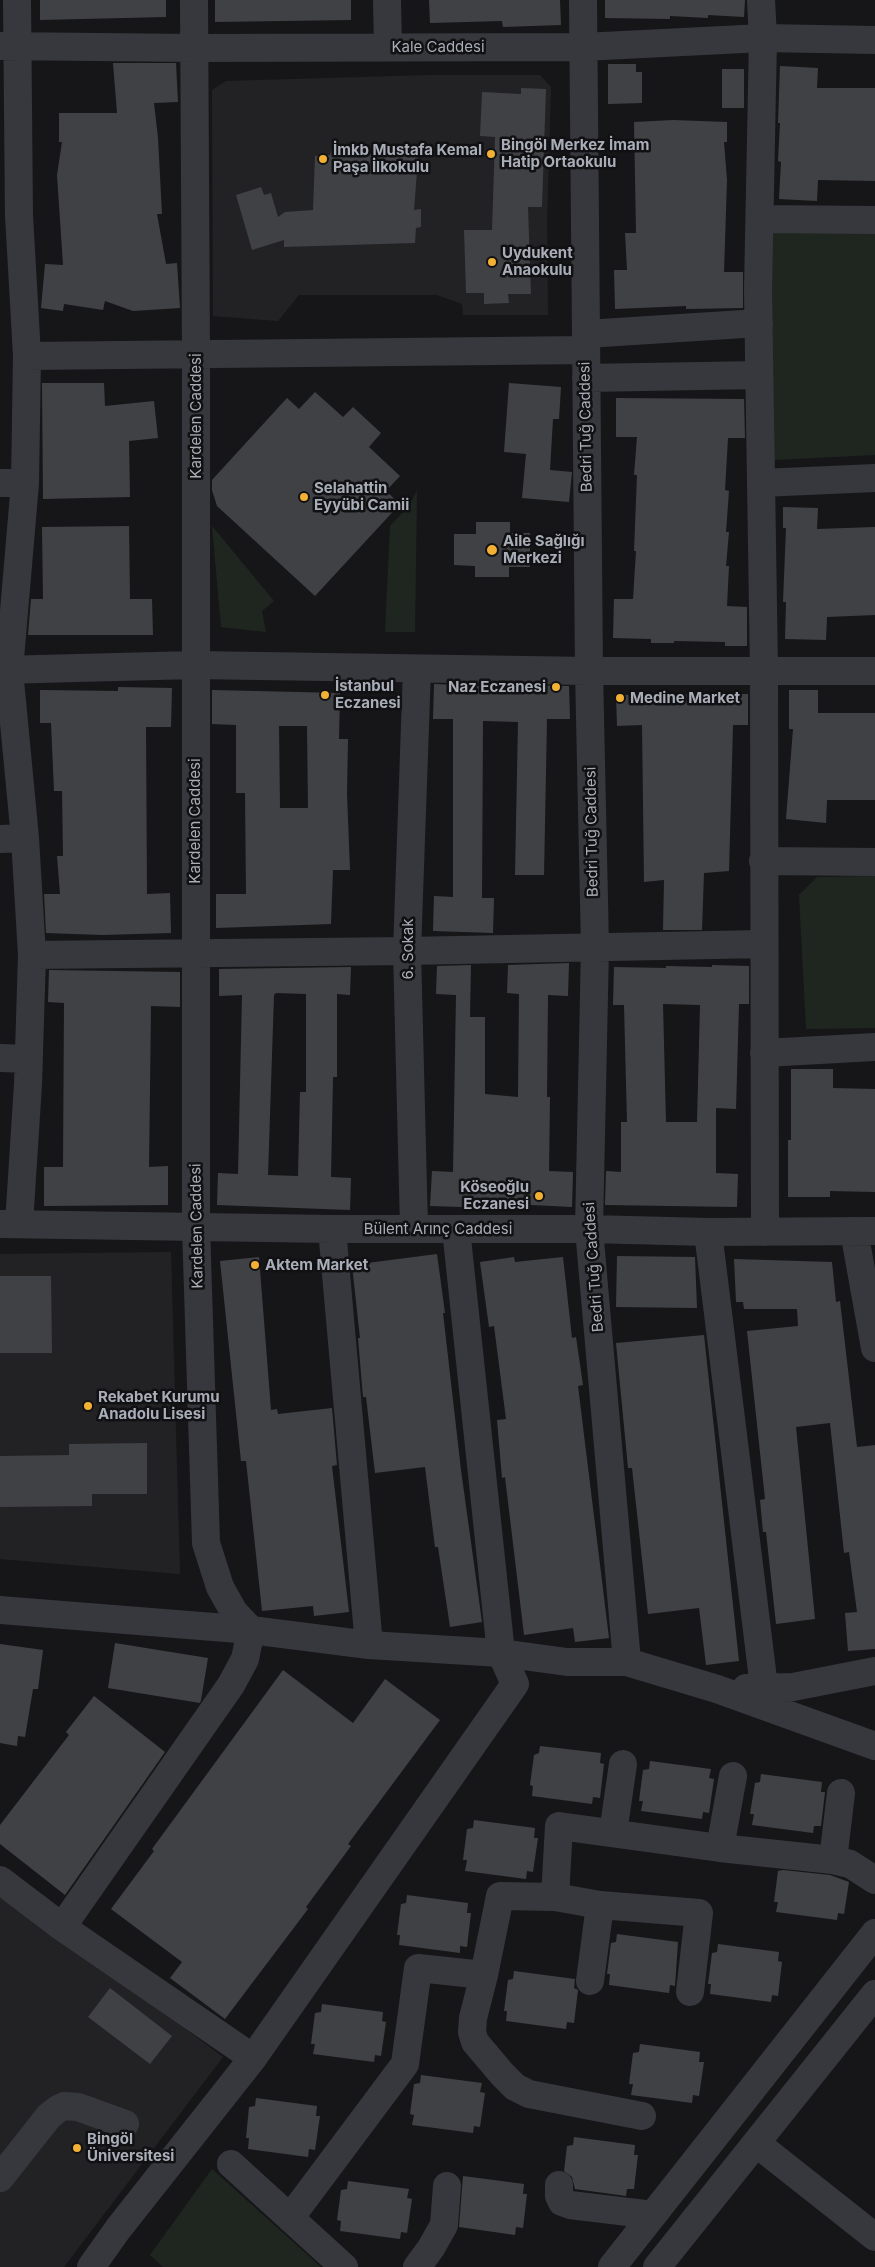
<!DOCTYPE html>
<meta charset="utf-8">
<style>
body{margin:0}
canvas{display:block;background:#161618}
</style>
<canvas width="875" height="2267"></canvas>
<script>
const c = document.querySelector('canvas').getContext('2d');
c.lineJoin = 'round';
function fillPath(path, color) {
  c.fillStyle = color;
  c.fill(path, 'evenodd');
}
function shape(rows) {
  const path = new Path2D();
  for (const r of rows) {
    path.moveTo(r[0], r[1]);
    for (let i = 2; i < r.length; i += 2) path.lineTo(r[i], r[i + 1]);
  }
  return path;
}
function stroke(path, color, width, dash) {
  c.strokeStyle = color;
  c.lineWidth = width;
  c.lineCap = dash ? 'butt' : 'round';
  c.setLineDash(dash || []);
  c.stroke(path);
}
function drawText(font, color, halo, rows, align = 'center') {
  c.font = font + ' Inter,sans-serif';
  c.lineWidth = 5;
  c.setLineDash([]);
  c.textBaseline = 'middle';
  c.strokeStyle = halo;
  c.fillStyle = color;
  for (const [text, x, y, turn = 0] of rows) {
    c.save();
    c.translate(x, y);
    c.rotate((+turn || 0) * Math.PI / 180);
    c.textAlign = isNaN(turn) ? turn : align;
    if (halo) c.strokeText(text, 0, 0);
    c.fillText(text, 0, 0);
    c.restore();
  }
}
fillPath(shape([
 [430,75,540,75,551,87,547,222,548,315,463,315,462,304,437,295,299,295,278,321,213,316,212,90,226,81],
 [171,1252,180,1574,0,1559,0,1254],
 [0,1890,223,2057,64,2267,0,2267]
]), '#222225');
fillPath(shape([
 [875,231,875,455,772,460,772,232],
 [417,490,415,632,385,632,390,526,410,505],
 [212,526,274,601,262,611,266,632,221,627],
 [875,876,875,1028,806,1029,799,895,817,877],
 [212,2169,321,2267,163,2267,150,2255]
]), '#1e261f');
fillPath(shape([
 [40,0,166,0,166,17,40,20],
 [215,0,351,0,351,20,215,22],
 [429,0,560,0,561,25,503,27,502,21,430,23],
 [605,0,745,0,744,17,708,15,708,18,670,16,670,19,605,18],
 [113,63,176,63,178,102,154,103,158,138,162,214,157,214,166,264,177,263,180,308,133,311,105,301,103,310,64,304,63,311,41,308,45,264,63,265,57,175,62,142,59,142,59,113,117,113],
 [608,64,636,64,636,72,642,72,642,103,608,104],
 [780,66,818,68,817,88,875,88,875,181,818,180,817,201,779,199,781,162,778,161,780,123,778,123],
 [722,69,744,69,744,108,722,108],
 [521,88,546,89,542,207,528,207,531,294,508,294,509,303,484,304,484,293,466,293,464,230,492,230,495,137,480,136,482,92,521,94],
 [673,120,727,122,727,142,724,142,727,180,724,272,743,272,743,308,686,309,686,306,615,309,614,270,627,270,625,233,636,233,634,122],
 [419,146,414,210,421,209,421,227,416,228,415,243,284,247,284,240,252,250,236,195,261,187,264,195,271,193,278,217,285,212,313,210,315,156,330,155,332,148,356,148,355,155,393,153,396,147],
 [42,383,104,383,105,406,154,401,158,438,129,441,130,497,43,499],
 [509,383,561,387,559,419,553,419,550,470,572,472,569,502,522,498,526,454,504,452],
 [315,392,343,417,353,407,381,433,369,447,400,476,386,491,400,504,315,596,217,506,212,490,212,480,287,398,299,409],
 [616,398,744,399,745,438,728,438,725,490,729,491,726,532,729,532,726,566,729,566,727,606,747,607,747,646,725,646,725,642,674,641,674,643,651,643,651,639,613,638,614,599,633,599,636,551,634,551,637,475,634,475,637,437,616,437],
 [783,507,818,508,817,529,875,527,875,615,827,617,826,640,785,639,786,602,783,602,786,528,783,528],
 [476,522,510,522,510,533,530,533,530,567,509,567,509,577,475,577,475,566,454,565,454,534,476,534],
 [129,526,130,599,152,599,153,635,28,635,31,599,43,599,42,527],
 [434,684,508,687,508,685,569,686,570,719,547,719,544,875,515,875,518,722,483,721,482,898,494,898,493,933,433,931,434,896,453,897,453,719,433,719],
 [118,687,172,688,171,727,146,727,147,894,170,893,171,933,102,935,46,933,44,894,60,894,57,856,63,856,62,791,54,791,51,723,40,723,40,690,118,691],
 [212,690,340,693,339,739,348,739,347,794,350,870,333,870,331,924,216,928,216,894,246,894,245,793,236,793,236,725,212,724],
 [279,726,307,726,308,808,280,808],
 [789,690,818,690,818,713,875,713,875,800,827,800,826,823,786,819,793,729,789,729],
 [748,694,748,725,733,725,729,871,704,873,702,930,663,930,664,880,644,882,642,725,617,726,616,695],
 [569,963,568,996,548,995,547,1097,550,1097,549,1171,573,1172,572,1207,491,1203,491,1208,430,1206,432,1171,453,1172,456,995,436,994,437,966,471,965,470,1017,485,1017,485,1094,518,1097,519,994,507,993,508,965],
 [712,965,749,966,749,1004,739,1004,736,1109,716,1108,716,1173,738,1174,737,1207,605,1205,606,1171,621,1172,621,1122,627,1122,624,1005,613,1005,614,967,666,968,666,966,712,967],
 [663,1004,700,1005,697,1122,666,1122],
 [351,967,350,995,337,994,337,1077,333,1077,331,1177,351,1178,350,1210,217,1205,218,1173,238,1174,242,995,219,996,219,969],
 [276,993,306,994,306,1092,300,1092,298,1176,268,1175,274,995],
 [49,970,180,972,180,1007,151,1006,149,1167,168,1166,168,1205,44,1206,44,1167,63,1167,64,1003,48,1002],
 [791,1069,833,1069,833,1088,875,1089,875,1192,830,1191,830,1197,788,1197,788,1140,791,1140],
 [437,1254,445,1313,443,1313,461,1470,482,1622,450,1627,438,1547,435,1547,425,1467,375,1473,366,1397,363,1397,358,1338,360,1338,352,1265],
 [617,1256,695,1257,697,1308,616,1307],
 [259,1257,271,1410,277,1409,278,1414,332,1408,337,1465,332,1466,349,1612,314,1616,313,1606,262,1611,246,1461,241,1461,220,1261],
 [514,1257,515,1262,563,1257,572,1338,576,1337,583,1385,578,1386,609,1638,575,1642,573,1628,524,1635,505,1477,502,1478,497,1420,506,1419,494,1326,489,1327,480,1262],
 [734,1259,832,1262,836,1302,840,1301,857,1447,875,1445,875,1649,848,1651,845,1613,857,1612,849,1552,844,1553,830,1423,796,1427,815,1619,776,1624,766,1532,763,1532,760,1500,765,1499,747,1331,798,1326,797,1309,744,1309,743,1302,736,1302],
 [0,1276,51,1276,52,1353,0,1353],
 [704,1335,739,1661,706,1665,699,1608,648,1614,632,1468,628,1468,616,1343],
 [147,1443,147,1494,92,1494,92,1506,0,1507,0,1456,69,1455,69,1444],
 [115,1643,208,1658,201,1700,200,1703,108,1688],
 [0,1644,43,1650,38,1689,33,1689,25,1737,18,1736,17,1746,0,1743],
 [283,1670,353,1723,385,1679,440,1720,348,1844,351,1846,306,1907,308,1909,225,2019,170,1978,182,1962,111,1909,154,1851,152,1849],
 [94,1696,165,1752,65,1895,0,1844,0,1825,69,1735,66,1732],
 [540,1746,601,1753,600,1763,604,1764,600,1798,593,1797,592,1804,532,1796,533,1786,530,1785,534,1755,539,1753],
 [650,1761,711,1769,709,1778,714,1779,709,1813,703,1812,702,1819,641,1811,643,1801,639,1801,643,1770,649,1769],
 [761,1774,822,1782,821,1792,825,1792,821,1826,814,1826,813,1833,752,1825,754,1814,750,1814,755,1783,760,1782],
 [474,1820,535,1828,534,1838,538,1838,533,1872,527,1871,526,1879,465,1871,467,1860,463,1860,467,1829,473,1828],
 [783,1870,830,1875,849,1882,844,1914,838,1913,837,1920,776,1912,778,1902,774,1902,778,1871],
 [407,1895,468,1903,467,1913,471,1913,467,1947,460,1946,460,1953,399,1945,400,1935,397,1935,401,1904,406,1903],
 [617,1934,678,1942,675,1986,670,1985,669,1993,609,1985,610,1974,607,1974,611,1943,616,1942],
 [718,1944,779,1952,778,1961,782,1962,778,1996,772,1995,771,2002,710,1994,711,1984,708,1984,712,1953,717,1952],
 [514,1971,575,1979,574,1988,578,1990,574,2023,567,2022,566,2029,506,2021,507,2011,504,2011,508,1980,513,1979],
 [110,1988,172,2036,150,2064,88,2017],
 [322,2004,383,2012,382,2021,386,2022,381,2056,375,2055,374,2062,313,2054,315,2044,311,2044,315,2013,321,2012],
 [640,2044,700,2052,699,2062,704,2062,699,2096,693,2095,692,2103,631,2095,633,2084,629,2084,633,2053,639,2052],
 [421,2075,482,2083,480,2092,485,2093,480,2127,474,2126,473,2133,412,2125,414,2115,410,2114,414,2084,420,2083],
 [256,2098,317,2106,316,2116,320,2116,315,2150,309,2149,308,2157,248,2149,249,2138,246,2138,249,2107,255,2106],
 [574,2137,635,2145,634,2155,638,2155,634,2189,627,2189,626,2196,575,2189,572,2177,564,2171,567,2146,573,2145],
 [463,2176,524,2184,523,2194,527,2194,523,2228,516,2227,515,2235,459,2227],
 [348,2181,409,2189,407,2198,412,2199,407,2233,401,2232,400,2239,340,2231,341,2221,337,2220,341,2190,347,2189]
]), '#404145');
stroke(shape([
 [17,0,19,215,27,356,25,483,9,670,25,838,32,955,28,1084,19,1224],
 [387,0,388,47],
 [583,0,589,671,595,947,589,1229,627,1662],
 [761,0,763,38,758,290,764,671,765,1232],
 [0,46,194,48,583,47,763,38,875,40],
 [760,219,875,220],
 [586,334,759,323],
 [27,356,586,350],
 [586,378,759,375],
 [0,483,25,483],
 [761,483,875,478],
 [0,670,195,665,589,671,875,671],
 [0,839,25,838],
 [763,861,875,862],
 [32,955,407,951,763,944],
 [764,1053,875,1047],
 [0,1058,28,1059],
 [1,1224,332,1229,589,1229,708,1232,875,1231],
 [414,1228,407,951,417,669],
 [332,1229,369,1645],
 [854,1231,875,1348],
 [708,1232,764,1687,770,1708],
 [0,1610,251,1630,369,1645,501,1653,567,1662,627,1662,717,1689,875,1746],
 [746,1688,793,1687,875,1671],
 [613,1833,623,1764],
 [720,1848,733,1776],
 [833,1860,841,1793],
 [0,1880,62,1927,253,2058],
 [555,1897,600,1905,699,1913,690,1992],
 [62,1927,231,1685,245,1659,251,1630,234,1612,220,1587,206,1543,196,1226,196,353,194,0],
 [484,1975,473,2018,472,2032,475,2042,502,2074,515,2087,529,2094,642,2116],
 [590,1981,600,1905],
 [756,2143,875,2237],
 [231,2164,344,2267],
 [0,2178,49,2116,58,2109,64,2106,78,2107,125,2124],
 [559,2185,559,2196,562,2202,570,2205,653,2215],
 [290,2218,405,2064,418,1968,484,1975,500,1896,555,1897,559,1826,720,1848,833,1860,850,1864,875,1880],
 [91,2267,118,2229,253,2058,515,1684,501,1653,456,1229],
 [417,2267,431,2248,444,2225,447,2186],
 [612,2267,875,1933],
 [657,2267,875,1994]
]), '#37383d', 28);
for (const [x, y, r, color] of [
 [491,154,5,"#f2b134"],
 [323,159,5,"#f2b134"],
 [492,262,5,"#f2b134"],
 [304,497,5,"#f2b134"],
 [492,550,6,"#f2b134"],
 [556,687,5,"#f2b134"],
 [325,695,5,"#f2b134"],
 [620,698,5,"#f2b134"],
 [539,1196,5,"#f2b134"],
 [255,1265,5,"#f2b134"],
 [88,1406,5,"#f2b134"],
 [77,2148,5,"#f2b134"]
]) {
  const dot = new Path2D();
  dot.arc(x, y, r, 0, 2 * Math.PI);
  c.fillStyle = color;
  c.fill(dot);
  stroke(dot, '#111113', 2);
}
drawText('15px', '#a8adb8', '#111113', [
 ["Kale Caddesi",438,47],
 ["Kardelen Caddesi",196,416,-90],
 ["Bedri Tuğ Caddesi",586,427,-91],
 ["Kardelen Caddesi",195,821,-90],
 ["Bedri Tuğ Caddesi",592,832,-91],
 ["6. Sokak",408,949,-90],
 ["Kardelen Caddesi",197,1226,-91],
 ["Bülent Arınç Caddesi",438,1229],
 ["Bedri Tuğ Caddesi",594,1267,-94]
]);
drawText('bold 15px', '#a8adb8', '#111113', [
 ["Bingöl Merkez İmam",501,145],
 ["Hatip Ortaokulu",501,162],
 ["İmkb Mustafa Kemal",333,150],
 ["Paşa İlkokulu",333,167],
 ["Uydukent",502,253],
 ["Anaokulu",502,270],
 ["Selahattin",314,488],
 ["Eyyübi Camii",314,505],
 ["Aile Sağlığı",503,541],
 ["Merkezi",503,558],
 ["İstanbul",335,686],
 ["Eczanesi",335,703],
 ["Naz Eczanesi",546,687,"right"],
 ["Medine Market",630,698],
 ["Köseoğlu",529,1187,"right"],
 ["Eczanesi",529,1204,"right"],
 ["Aktem Market",265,1265],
 ["Rekabet Kurumu",98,1397],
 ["Anadolu Lisesi",98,1414],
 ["Bingöl",87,2139],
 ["Üniversitesi",87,2156]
], 'left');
</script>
